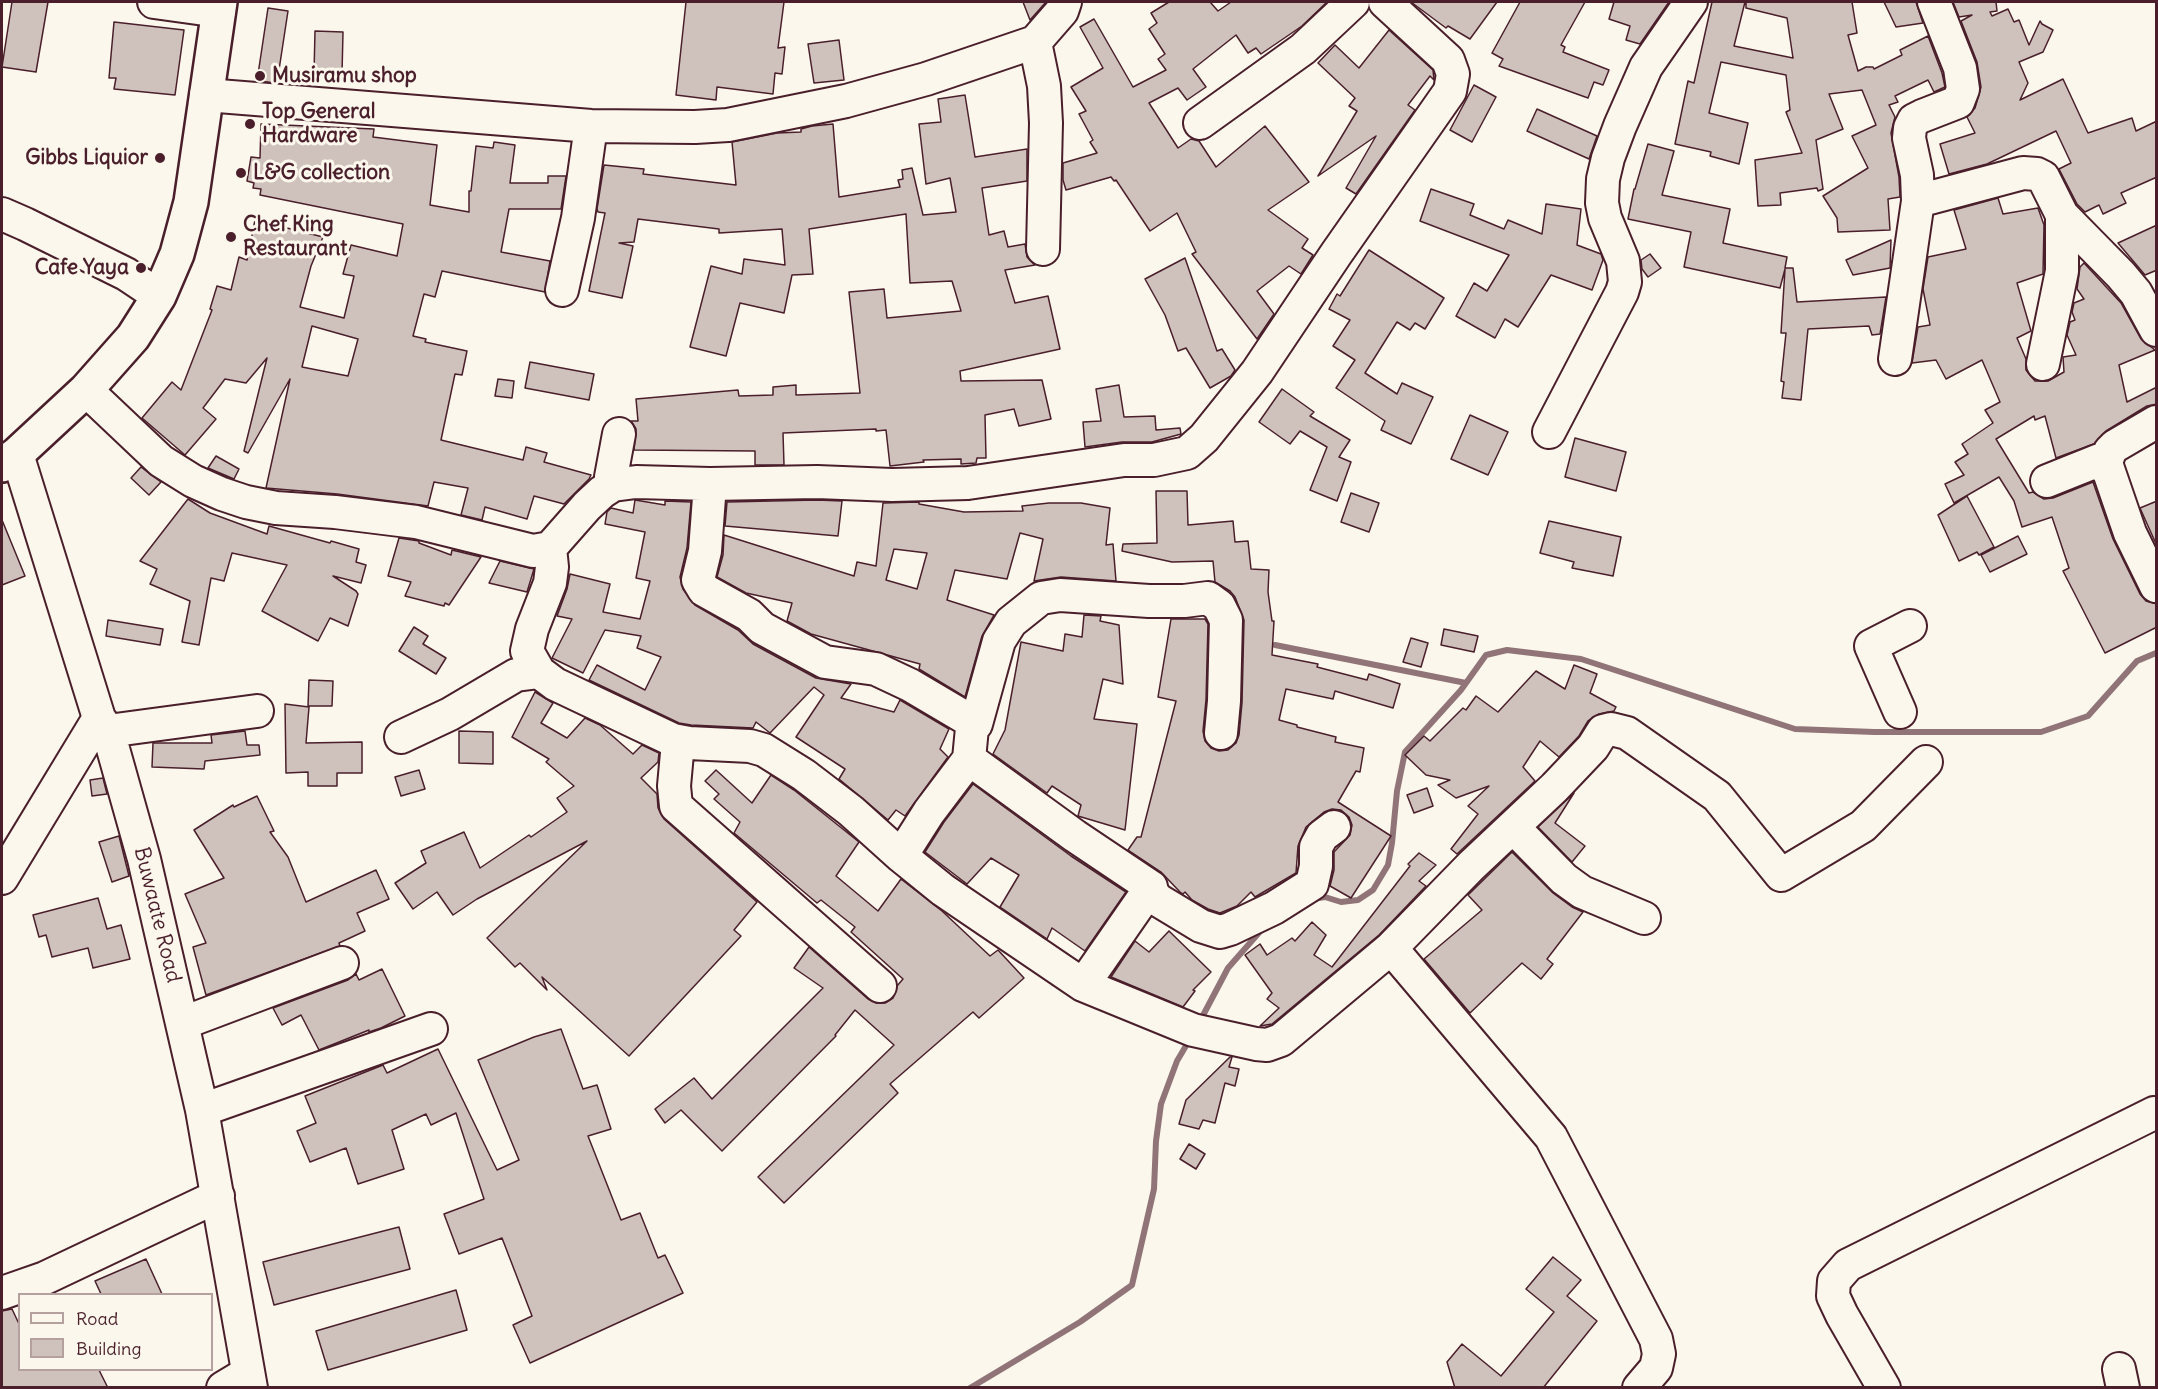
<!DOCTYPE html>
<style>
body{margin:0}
#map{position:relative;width:2158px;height:1389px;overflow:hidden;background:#fbf7ec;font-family:Delius,sans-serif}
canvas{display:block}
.frame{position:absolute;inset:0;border:3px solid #4a1f2b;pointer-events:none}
.legend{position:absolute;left:18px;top:1293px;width:195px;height:78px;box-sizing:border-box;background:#fbf7ec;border:2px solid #b4a19f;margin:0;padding:8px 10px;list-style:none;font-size:18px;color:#4a1f2b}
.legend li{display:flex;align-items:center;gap:12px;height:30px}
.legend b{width:30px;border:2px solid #b4a19f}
</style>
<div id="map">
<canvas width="2158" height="1389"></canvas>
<div class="frame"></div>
<ul class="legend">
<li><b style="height:8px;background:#fbf7ec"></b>Road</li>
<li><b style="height:16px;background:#cfc2bc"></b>Building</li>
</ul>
</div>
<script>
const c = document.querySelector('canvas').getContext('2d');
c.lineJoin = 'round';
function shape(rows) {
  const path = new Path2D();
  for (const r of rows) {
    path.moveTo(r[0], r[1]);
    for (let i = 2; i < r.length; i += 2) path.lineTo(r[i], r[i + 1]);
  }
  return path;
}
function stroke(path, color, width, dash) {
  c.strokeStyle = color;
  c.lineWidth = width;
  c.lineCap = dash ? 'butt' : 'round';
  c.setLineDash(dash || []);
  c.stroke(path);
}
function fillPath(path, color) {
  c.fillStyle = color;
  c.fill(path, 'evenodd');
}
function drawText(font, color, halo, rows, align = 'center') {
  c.font = font + ' Delius,sans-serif';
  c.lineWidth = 6;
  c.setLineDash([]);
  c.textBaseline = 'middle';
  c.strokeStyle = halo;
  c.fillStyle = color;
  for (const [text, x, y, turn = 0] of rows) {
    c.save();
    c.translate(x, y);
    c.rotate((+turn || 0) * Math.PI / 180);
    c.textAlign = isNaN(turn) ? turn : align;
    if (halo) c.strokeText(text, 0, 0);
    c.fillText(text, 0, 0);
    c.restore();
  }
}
stroke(shape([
 [1275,645,1466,683],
 [1312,899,1325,897,1341,902,1358,900,1373,890,1388,865,1392,843,1397,791,1405,752,1461,690,1486,655,1507,650,1581,659,1795,729,1874,732,2041,732,2088,716,2137,661,2156,653],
 [1199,1023,1228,968,1264,927],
 [970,1388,1080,1322,1132,1285,1154,1189,1156,1141,1161,1104,1177,1061,1190,1039]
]), '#907477', 6);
const building = shape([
 [12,2,48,2,36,72,2,67,12,2],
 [686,2,784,2,778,48,785,47,782,74,775,73,773,94,717,87,716,100,676,95,686,2],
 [1023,2,1046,2,1030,20,1023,2],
 [1169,2,1210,2,1218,11,1231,2,1327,2,1302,26,1261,54,1256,48,1248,53,1236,35,1193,69,1206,87,1187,100,1178,88,1149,103,1178,148,1191,139,1199,141,1216,167,1265,126,1309,182,1268,210,1308,239,1302,248,1313,255,1301,274,1289,266,1257,291,1274,314,1257,339,1192,254,1196,252,1177,213,1150,231,1116,180,1114,181,1111,177,1066,190,1063,180,1063,163,1097,153,1090,142,1093,140,1079,114,1086,111,1071,87,1103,68,1080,27,1094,19,1133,87,1166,70,1158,59,1165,54,1149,29,1157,23,1151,13,1169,2],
 [1411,2,1497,2,1470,39,1448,26,1446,28,1411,2],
 [1520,2,1585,2,1561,45,1565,47,1563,52,1609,70,1603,85,1594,82,1588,98,1499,66,1503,59,1492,53,1520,2],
 [1614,2,1669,2,1640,44,1626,40,1630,26,1609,19,1614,2],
 [1712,2,1745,2,1734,46,1793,58,1787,18,1746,8,1746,2,1852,2,1857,33,1848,35,1858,71,1866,67,1873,67,1874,69,1902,55,1900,50,1928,36,1942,73,1945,87,1934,92,1928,80,1895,96,1898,102,1889,105,1895,117,1891,133,1899,177,1900,197,1888,199,1890,230,1838,232,1837,218,1823,196,1868,168,1852,136,1876,125,1862,90,1829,94,1843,129,1816,140,1823,189,1818,191,1817,188,1780,193,1781,205,1758,206,1755,160,1802,153,1786,112,1790,110,1786,75,1721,62,1709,113,1748,123,1739,164,1710,156,1711,152,1675,144,1688,81,1694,83,1712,2],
 [1884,2,1916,2,1923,23,1896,27,1884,2],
 [1953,2,1996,2,1997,11,1990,12,1992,16,2008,9,2014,22,2019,20,2029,45,2040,21,2042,24,2053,30,2043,52,2019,62,2028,83,2020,100,2063,79,2088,133,2132,118,2136,131,2157,121,2157,177,2121,193,2126,203,2103,214,2099,205,2085,212,2077,204,2059,169,2071,163,2056,131,1987,164,1949,174,1940,144,1975,133,1967,117,1975,108,1981,87,1977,62,1961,21,1972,15,1959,17,1953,2],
 [268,8,288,11,277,83,257,81,268,8],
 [114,22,184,30,175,95,114,89,116,78,109,78,114,22],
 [1389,30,1433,70,1434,80,1430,76,1408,105,1415,110,1356,194,1346,188,1376,136,1318,176,1357,111,1349,106,1355,98,1318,63,1335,45,1359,68,1389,30],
 [315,31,343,32,342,74,314,73,315,31],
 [839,40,844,80,814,83,808,44,839,40],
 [1474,85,1496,97,1472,142,1450,130,1474,85],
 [965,95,975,157,1027,149,1027,181,982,188,989,235,1004,231,1008,247,1025,244,1027,257,1035,265,1005,270,1015,303,1048,296,1060,349,960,371,961,381,1042,380,1051,419,1019,426,1014,409,985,415,986,458,977,458,976,463,961,464,961,459,923,460,924,462,890,466,886,430,876,431,876,429,783,433,784,465,755,465,755,451,634,450,636,429,631,421,638,421,636,399,738,390,739,396,773,395,773,387,796,385,796,395,860,393,849,292,884,289,887,318,961,311,952,281,910,283,906,214,809,229,813,274,792,275,784,313,740,303,726,356,690,347,711,266,742,274,744,259,785,265,782,229,719,233,719,229,638,219,634,242,619,243,633,246,622,298,589,291,605,213,598,212,597,209,604,165,644,169,643,174,736,185,732,142,777,133,801,132,801,129,812,126,833,124,839,197,900,187,898,180,903,179,902,170,912,168,923,215,956,212,950,178,926,184,919,124,941,122,938,99,965,95],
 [1537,109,1597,136,1589,159,1527,131,1537,109],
 [261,124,374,129,373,137,437,145,430,205,469,212,469,191,471,191,476,146,493,148,494,142,515,145,510,183,548,183,548,176,566,176,561,209,509,209,501,252,550,261,545,292,442,271,435,297,424,294,413,336,426,339,425,342,467,351,462,375,455,374,441,440,523,460,526,447,547,453,544,462,591,475,589,479,564,504,534,496,527,519,485,507,482,520,461,515,468,488,434,482,428,506,337,494,266,488,290,379,248,453,244,451,267,358,246,383,225,379,203,408,216,419,185,455,142,418,172,382,181,390,212,310,210,309,217,286,231,290,239,257,247,260,255,220,323,237,311,266,300,307,344,318,354,276,343,274,351,245,397,256,403,224,260,195,261,189,253,188,254,183,247,181,251,157,260,158,261,124],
 [312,326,358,339,348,376,302,367,312,326],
 [1648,144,1674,151,1662,195,1730,209,1723,243,1787,257,1785,268,1793,268,1797,302,1886,297,1880,334,1872,335,1869,326,1808,329,1801,400,1782,398,1784,382,1781,381,1786,333,1781,333,1785,269,1780,288,1684,267,1691,232,1628,219,1634,189,1635,189,1648,144],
 [1431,189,1474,204,1470,215,1504,229,1508,220,1542,234,1546,204,1581,209,1577,245,1601,254,1603,260,1592,290,1551,275,1518,327,1505,319,1495,338,1456,316,1474,283,1487,291,1509,255,1420,221,1431,189],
 [1998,198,2003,214,2038,208,2044,225,2043,274,2017,283,2031,331,2017,338,2026,359,2026,370,2035,381,2048,381,2064,372,2063,357,2076,355,2067,335,2070,322,2075,320,2072,312,2074,303,2084,299,2077,289,2080,267,2084,263,2121,303,2141,339,2155,350,2119,365,2127,402,2157,387,2157,404,2147,406,2106,431,2094,444,2056,458,2045,416,2035,420,2034,416,1996,439,2029,493,2033,492,2044,499,2053,498,2093,482,2113,539,2140,594,2146,601,2157,604,2157,627,2105,653,2063,571,2069,568,2052,517,2022,527,2014,501,1999,477,1954,503,1945,484,1964,475,1955,462,1968,454,1962,444,1993,423,1985,410,2000,402,1982,360,1946,379,1936,360,1912,363,1918,327,1930,325,1923,289,1928,257,1966,249,1954,210,1998,198],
 [2157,225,2157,270,2145,275,2118,243,2157,225],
 [1891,240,1890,268,1853,275,1846,260,1891,240],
 [1369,250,1444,298,1425,329,1415,323,1410,330,1397,322,1365,373,1397,394,1402,383,1433,397,1411,444,1381,430,1385,421,1336,388,1355,360,1333,346,1350,320,1329,309,1337,294,1340,296,1369,250],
 [1650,254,1661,268,1648,277,1642,269,1641,260,1650,254],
 [1185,258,1217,351,1222,349,1235,370,1231,376,1210,388,1186,348,1178,351,1165,315,1145,279,1185,258],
 [530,362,594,374,589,400,525,388,530,362],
 [498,379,514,381,512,398,495,396,498,379],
 [1119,385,1124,417,1155,416,1156,430,1180,428,1181,434,1152,442,1122,442,1085,447,1083,422,1101,421,1096,389,1119,385],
 [1282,389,1314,412,1310,416,1350,440,1339,457,1351,462,1337,501,1310,490,1327,447,1300,431,1290,444,1259,422,1282,389],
 [1470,415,1508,432,1488,475,1451,459,1470,415],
 [1575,438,1626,452,1616,491,1565,477,1575,438],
 [216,456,239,469,234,479,208,468,216,456],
 [141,467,161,482,149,495,131,478,141,467],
 [1156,491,1187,491,1188,525,1233,521,1235,542,1248,541,1251,569,1269,570,1268,592,1272,621,1274,621,1272,655,1318,664,1317,667,1367,680,1369,674,1400,684,1393,708,1335,691,1333,699,1286,689,1279,720,1297,725,1297,727,1336,737,1335,742,1364,748,1360,772,1356,771,1338,802,1391,836,1351,898,1330,886,1334,870,1334,852,1350,835,1352,825,1349,817,1341,810,1332,809,1324,812,1306,827,1298,846,1296,873,1255,897,1251,892,1237,906,1220,913,1208,909,1192,900,1185,892,1183,894,1180,892,1161,872,1128,850,1137,837,1141,837,1176,701,1158,697,1171,619,1205,619,1208,624,1206,700,1203,731,1205,741,1211,748,1219,751,1228,750,1236,743,1239,735,1242,703,1244,620,1235,597,1230,591,1215,582,1213,561,1172,562,1122,551,1123,544,1157,543,1156,491],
 [1351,493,1379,503,1369,532,1341,522,1351,493],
 [1967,496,1994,547,1979,555,1977,552,1959,561,1938,515,1967,496],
 [188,499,210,513,267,534,269,526,330,543,331,541,359,549,356,562,366,565,361,583,333,576,356,591,358,594,348,626,330,618,318,641,262,611,287,565,232,553,224,581,211,578,199,645,182,642,190,601,150,584,157,569,140,561,188,499],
 [635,500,665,505,665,501,691,502,687,548,680,577,683,589,695,605,738,630,753,644,816,678,851,684,841,698,894,712,900,700,949,729,940,749,948,757,905,816,896,810,888,820,839,779,845,769,796,737,824,695,814,687,770,733,756,722,753,728,691,725,679,723,589,680,597,665,645,690,661,657,637,648,641,636,605,630,583,673,552,658,572,619,557,616,567,589,570,574,610,584,603,612,640,619,650,581,636,578,645,532,605,524,607,512,611,508,633,513,635,500],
 [817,500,842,501,838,536,725,526,727,502,817,500],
 [2157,501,2157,546,2140,508,2157,501],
 [919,502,919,504,964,512,1023,511,1022,506,1049,503,1081,503,1110,508,1106,545,1113,544,1116,581,1061,577,1034,581,1043,539,1020,533,1007,579,955,570,947,600,994,615,982,636,965,697,919,669,920,664,811,634,787,621,792,603,746,593,717,577,723,555,724,535,854,576,857,562,876,566,883,503,919,502],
 [894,549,927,553,917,589,886,580,894,549],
 [2,520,25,576,2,585,2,520],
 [1549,521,1621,537,1613,576,1572,568,1574,562,1540,553,1549,521],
 [2018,536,2027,554,1990,572,1981,555,2018,536],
 [399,538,419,541,419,543,451,555,452,550,481,557,449,605,445,603,444,606,405,596,411,582,388,576,399,538],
 [500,561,534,569,527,592,489,583,500,561],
 [1084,615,1101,616,1100,621,1119,625,1123,684,1103,679,1094,719,1137,724,1125,830,1078,816,1081,805,1052,786,1047,793,993,754,1005,730,1021,642,1063,651,1065,634,1082,637,1084,615],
 [108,620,163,629,160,645,106,636,108,620],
 [414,627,428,636,423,644,446,658,436,674,399,651,414,627],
 [1444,629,1478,636,1474,652,1441,645,1444,629],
 [1411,638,1428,643,1421,667,1403,662,1411,638],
 [1574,665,1597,674,1590,693,1616,707,1614,711,1599,714,1588,721,1579,736,1559,757,1540,741,1523,767,1535,781,1457,854,1451,849,1478,814,1468,806,1489,786,1456,798,1438,785,1450,780,1426,775,1405,755,1424,736,1430,741,1463,708,1466,710,1476,696,1498,712,1536,671,1565,689,1574,665],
 [309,680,333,681,332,706,308,706,309,680],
 [535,692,553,703,541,723,567,738,585,718,600,725,633,754,642,745,659,753,658,762,641,778,657,794,658,808,664,819,757,902,734,930,741,936,629,1056,542,977,547,990,520,963,515,967,487,938,587,841,477,899,453,915,437,892,413,909,395,883,426,863,421,851,464,832,480,868,529,835,531,837,567,812,557,798,574,786,546,762,549,759,512,737,535,692],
 [285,704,309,707,306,743,362,742,362,773,337,773,337,786,308,786,308,772,286,773,285,704],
 [245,731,247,745,259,745,260,755,205,761,204,769,152,767,153,743,212,743,211,735,245,731],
 [459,731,493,732,493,764,459,763,459,731],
 [419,770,425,789,401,796,395,777,419,770],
 [716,770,752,803,771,775,794,790,859,842,836,876,878,911,901,879,942,911,990,956,998,950,1024,978,979,1018,973,1012,890,1084,898,1093,784,1203,758,1177,894,1045,855,1010,835,1035,836,1036,722,1151,681,1110,665,1123,655,1109,694,1078,712,1099,823,988,794,968,809,947,868,999,876,1003,885,1003,893,998,897,986,903,979,851,932,855,927,821,900,817,903,734,833,740,822,714,799,719,794,705,781,716,770],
 [103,778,107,794,92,796,90,780,103,778],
 [973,784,1071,856,1126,892,1085,951,1052,928,1047,939,1000,907,1019,875,991,858,967,884,925,852,944,822,973,784],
 [1427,788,1433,806,1414,813,1407,795,1427,788],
 [1574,793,1555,823,1585,846,1572,862,1538,827,1574,793],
 [257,796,274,831,270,832,288,857,306,902,376,870,389,899,357,913,365,931,339,943,340,946,206,995,193,947,206,943,185,894,224,878,194,830,233,805,234,807,257,796],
 [119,836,129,876,112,882,99,842,119,836],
 [1512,852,1553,893,1572,907,1583,912,1547,959,1553,964,1541,979,1522,963,1470,1013,1424,959,1482,910,1468,895,1512,852],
 [1419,853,1436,865,1419,881,1426,886,1379,935,1272,1024,1260,1026,1279,1008,1267,999,1272,993,1245,955,1260,944,1267,955,1292,938,1295,941,1312,922,1326,935,1314,955,1332,967,1410,866,1408,864,1419,853],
 [98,898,107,929,121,925,130,959,93,968,88,948,52,957,46,935,39,937,33,915,98,898],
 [1169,931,1211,972,1193,990,1195,991,1183,1007,1111,977,1135,941,1149,952,1169,931],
 [382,969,405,1016,381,1028,369,1032,369,1030,319,1050,301,1015,282,1025,273,1008,348,980,356,974,359,980,382,969],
 [561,1029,583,1089,597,1085,611,1129,588,1136,621,1220,640,1213,658,1258,665,1255,683,1293,530,1363,513,1325,532,1316,502,1238,459,1254,444,1214,484,1199,456,1113,431,1125,426,1114,392,1130,404,1169,358,1184,346,1148,310,1162,297,1131,316,1123,305,1096,383,1065,387,1073,438,1049,497,1170,519,1160,478,1060,534,1037,561,1029],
 [1230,1057,1232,1057,1229,1067,1239,1069,1235,1086,1225,1083,1215,1123,1203,1120,1199,1129,1179,1124,1186,1100,1230,1057],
 [1189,1144,1205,1154,1196,1169,1180,1159,1189,1144],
 [399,1227,410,1269,274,1305,263,1262,399,1227],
 [1553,1257,1581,1280,1567,1296,1597,1321,1543,1388,1455,1388,1447,1362,1462,1344,1501,1376,1554,1312,1526,1289,1553,1257],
 [146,1259,162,1294,101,1294,95,1281,146,1259],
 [456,1290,467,1330,328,1370,316,1331,456,1290],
 [12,1309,20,1326,20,1370,99,1370,108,1388,2,1388,2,1311,12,1309]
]);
fillPath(building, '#cfc2bc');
stroke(building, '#4a1f2b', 1.5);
const minor = shape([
 [154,2,219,11],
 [1035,42,1044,86,1046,123,1043,249],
 [206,95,591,126,695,127,728,125,846,101,926,79,1035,42,1062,11,1065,2],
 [1200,123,1303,49,1353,2],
 [1918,201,2023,173,2037,174,2043,177,2062,215,2121,275,2136,293,2156,330],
 [2,214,25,224,126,274,159,296],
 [562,290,578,218,591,126],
 [1895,359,1918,201,1917,175,1909,138,1910,128,1914,120,1922,116,1958,102,1963,89,1960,68,1934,2],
 [2043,364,2062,271,2062,215],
 [86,390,161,461,193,481,222,494,246,502,276,508,335,512,416,522,533,551,550,548,587,506,602,492,613,485,636,482,710,484,817,482,892,485,968,483,1124,460,1154,460,1187,453,1204,438,1257,372,1336,254,1450,91,1453,74,1448,60,1385,2],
 [2156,422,2115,446,2110,451,2106,463,2130,533,2156,586],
 [1549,432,1622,292,1625,282,1623,261,1605,218,1602,203,1603,179,1608,158,1620,126,1646,67,1691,2],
 [17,454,99,718,108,731,144,859,202,1110,251,1388],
 [2047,481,2097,461,2108,470],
 [710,484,705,551,698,580,704,590,749,615,762,628,825,662,876,669,910,685,976,724],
 [613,485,611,477,619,434],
 [550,548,552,567,550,583,532,629,527,651,539,672,555,684,673,740,689,743,750,746,764,750,804,775,851,811,901,856,943,890,1083,985,1193,1030,1256,1044,1267,1045,1281,1040,1391,948,1471,866,1555,787,1593,747,1603,731,1611,729,1627,733,1717,796,1781,875,1863,826,1926,762],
 [1900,712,1871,646,1910,626],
 [108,731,257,711],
 [401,737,450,714,516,675,539,672],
 [678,742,674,786,676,806,880,986],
 [969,759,1075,836,1151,887],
 [1513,827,1564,879,1582,892,1644,918],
 [901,856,929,812,969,759,972,728,976,724,999,641,1011,622,1041,598,1060,595,1149,601,1184,601,1208,598,1219,606,1226,620,1224,701,1221,733],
 [2,878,99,718],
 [1391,948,1551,1137,1656,1339,1659,1354,1656,1368,1639,1388],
 [1083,985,1151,887,1152,893,1158,900,1201,926,1220,932,1230,929,1274,908,1312,884,1316,866,1316,847,1322,836,1334,827],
 [183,1023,342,963],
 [202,1110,431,1029],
 [2,1293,45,1278,218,1196],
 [2119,1369,2123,1388],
 [223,1388,248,1373],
 [1884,1388,1842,1315,1833,1296,1834,1281,1848,1265,2154,1113]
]);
const major = shape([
 [2,465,17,454,86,390,133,337,159,296,177,254,191,202,220,2]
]);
stroke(minor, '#4a1f2b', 36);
stroke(major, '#4a1f2b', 38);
stroke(minor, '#fbf7ec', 32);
stroke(major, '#fbf7ec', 33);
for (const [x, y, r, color] of [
 [260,76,6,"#4a1f2b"],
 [250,124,6,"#4a1f2b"],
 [160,158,6,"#4a1f2b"],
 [241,173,6,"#4a1f2b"],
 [231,237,6,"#4a1f2b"],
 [141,268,6,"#4a1f2b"]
]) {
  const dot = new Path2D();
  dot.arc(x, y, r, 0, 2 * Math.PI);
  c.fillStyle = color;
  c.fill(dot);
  stroke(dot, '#fbf7ec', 2);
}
drawText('bold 21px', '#4a1f2b', '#fbf7ec', [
 ["Musiramu shop",272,76],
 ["Top General",262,112],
 ["Hardware",262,136],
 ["Gibbs Liquior",148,158,"right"],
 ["L&G collection",253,173],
 ["Chef King",243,225],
 ["Restaurant",243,249],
 ["Cafe Yaya",129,268,"right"]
], 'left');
drawText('21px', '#4a1f2b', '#fbf7ec', [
 ["Buwaate Road",157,915,76]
]);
</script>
